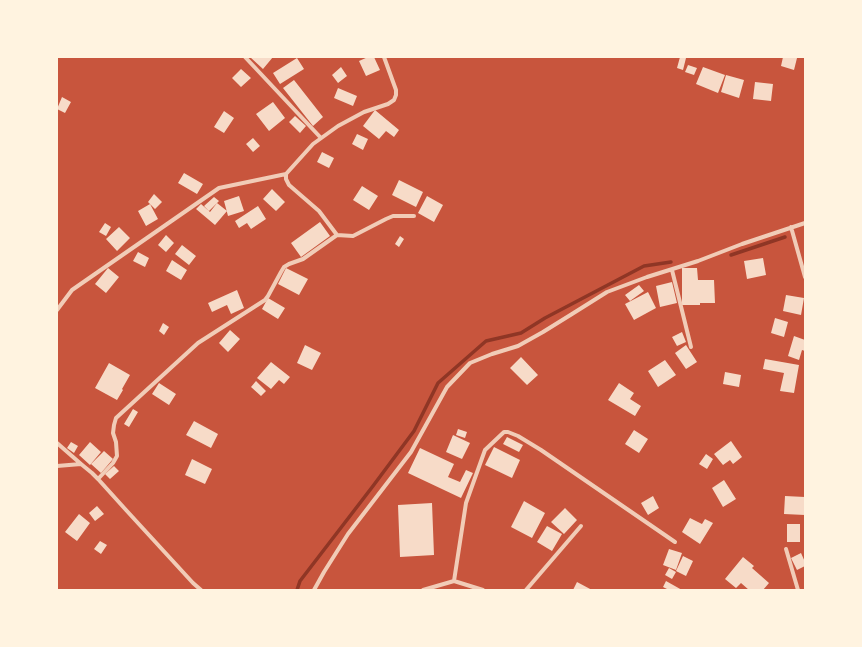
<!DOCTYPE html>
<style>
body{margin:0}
#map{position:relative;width:862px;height:647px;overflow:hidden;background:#c8553d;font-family:Arial,sans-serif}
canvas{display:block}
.frame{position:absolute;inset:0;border:58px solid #fff3e0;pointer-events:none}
</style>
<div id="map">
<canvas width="862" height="647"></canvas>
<div class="frame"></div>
</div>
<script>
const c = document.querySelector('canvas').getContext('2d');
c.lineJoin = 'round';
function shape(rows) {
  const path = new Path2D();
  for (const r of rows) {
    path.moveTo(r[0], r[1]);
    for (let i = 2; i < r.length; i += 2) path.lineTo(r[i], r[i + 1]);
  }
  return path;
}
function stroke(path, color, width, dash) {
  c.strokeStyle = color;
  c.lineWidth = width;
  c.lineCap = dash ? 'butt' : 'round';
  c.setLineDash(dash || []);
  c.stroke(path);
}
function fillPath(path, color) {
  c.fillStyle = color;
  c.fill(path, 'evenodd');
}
stroke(shape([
 [731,255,785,237],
 [297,590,300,581,373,486,414,431,438,383,486,341,521,333,545,318,644,266,671,262]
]), '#8f3625', 3.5);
fillPath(shape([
 [250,57,273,57,263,69],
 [368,57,374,57,380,70,366,76,359,61],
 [680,57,686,58,683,70,677,68],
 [783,57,794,57,797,58,794,70,781,66],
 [297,58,304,69,280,84,273,73],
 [688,65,697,68,694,75,685,72],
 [341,67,347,76,338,83,332,75],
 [703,67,725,75,718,93,696,84],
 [241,69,251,78,241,87,232,78],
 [726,75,744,80,739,98,721,92],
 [294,80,323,117,313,126,283,88],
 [755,82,773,84,771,101,753,99],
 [338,88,357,96,353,106,334,98],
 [62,97,71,102,65,113,57,109],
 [273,102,285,118,269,131,256,114],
 [375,110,399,130,394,137,386,131,379,139,363,126],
 [224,111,234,118,224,133,214,127],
 [295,116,306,126,300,133,289,122],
 [357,134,368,139,363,150,352,144],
 [253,138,260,146,253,152,246,144],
 [322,152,334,158,329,168,317,162],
 [184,173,203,184,197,194,178,183],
 [399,180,423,192,416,207,392,195],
 [362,186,378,196,369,210,353,200],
 [272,189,285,202,276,211,263,199],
 [154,194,162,202,155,209,148,202],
 [239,196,244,211,228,216,224,201],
 [427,196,443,205,434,222,418,213],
 [214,197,219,201,209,211,204,206],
 [217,203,227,211,215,225,196,209,201,204,210,212],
 [150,204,158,219,146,226,138,211],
 [258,206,266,219,251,229,247,223,239,228,235,221],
 [320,222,330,236,301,257,291,243],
 [105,223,111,227,106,236,99,232],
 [119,227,130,238,117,251,106,239],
 [166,235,174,243,166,252,158,245],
 [400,236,404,239,399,247,395,244],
 [182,245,196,256,189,265,175,254],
 [138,252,149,258,145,267,133,261],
 [763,258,766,275,747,279,744,261],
 [172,260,187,270,181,280,166,271],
 [108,268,119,277,106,293,95,284],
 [286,268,308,279,299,295,278,284],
 [682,268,697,268,698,280,714,280,715,303,700,303,700,305,682,305],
 [672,282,677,303,660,307,656,286],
 [639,285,644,291,630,301,625,295],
 [237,290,244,308,231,314,227,305,212,312,208,303],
 [648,292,656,308,634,320,625,304],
 [786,295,804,298,801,315,783,311],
 [268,298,285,308,278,319,262,309],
 [775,318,788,322,784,337,771,333],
 [163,323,169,327,164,335,159,331],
 [230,330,240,339,228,352,219,343],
 [682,332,686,342,677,346,672,337],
 [794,336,805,340,805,351,802,350,799,360,788,356],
 [305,345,321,353,312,370,297,363],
 [686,345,697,362,686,369,675,353],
 [521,357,538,375,527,385,510,368],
 [765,359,799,365,794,393,780,391,784,373,763,369],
 [665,360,676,375,658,387,648,371],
 [271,362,290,377,284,384,279,380,271,389,257,378],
 [109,363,130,375,122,389,123,390,117,400,95,388],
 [725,372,741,375,739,387,723,384],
 [256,381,266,391,261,396,251,387],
 [159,383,176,394,169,405,152,394],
 [619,383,634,393,630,399,641,406,635,416,608,400],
 [133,409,138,412,129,427,124,424],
 [194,421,218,434,211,448,186,435],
 [458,429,467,432,465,438,456,435],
 [634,430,648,439,639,453,625,444],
 [453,435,470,443,462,459,446,452],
 [507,437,523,445,519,452,503,444],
 [731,441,742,457,733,464,730,460,723,465,714,454],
 [71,442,78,446,74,453,67,448],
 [90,442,101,452,90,465,79,455],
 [494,447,520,460,512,478,485,465],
 [420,448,454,464,448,477,460,482,466,470,473,473,461,498,408,473],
 [104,451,113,459,101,473,91,464],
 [706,454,713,459,707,469,699,464],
 [192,459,212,469,205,484,185,475],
 [114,466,119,471,110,479,105,474],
 [724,480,736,499,723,507,712,488],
 [653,496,659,508,648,515,641,503],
 [785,496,805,497,805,515,784,514],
 [524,501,545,513,532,538,511,527],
 [432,503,434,555,400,557,398,505],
 [97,506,104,514,95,521,89,513],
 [565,508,577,520,564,534,551,522],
 [79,514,90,523,77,541,65,532],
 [690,518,702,524,705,519,713,523,700,544,682,532],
 [787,524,800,524,800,542,787,542],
 [547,526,562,534,552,551,537,542],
 [100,541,107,545,101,554,94,549],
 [669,549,682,553,676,570,663,565],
 [801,553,805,562,805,566,797,570,791,558],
 [683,556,693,561,686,576,676,571],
 [743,557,754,566,752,568,769,583,763,590,749,590,741,583,736,588,725,579],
 [669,568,676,572,672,579,665,575],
 [666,581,682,590,669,590,663,587],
 [577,582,592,590,573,590]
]), '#f7dbc8');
stroke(shape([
 [245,57,321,138],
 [791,227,805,277],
 [337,235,319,211,289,185,286,179,286,174,313,144,338,126,364,112,388,104,394,100,396,95,396,90,384,57],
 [672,270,691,347],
 [57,310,72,290,219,188,286,174],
 [57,443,81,464],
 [57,466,81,464,92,473,98,479,126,510,193,583,201,590],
 [98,479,113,463,117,456,116,442,113,433,114,425,116,418,198,343,265,300,268,296,281,272,284,267,289,264,303,259,337,235,353,236,386,219,393,216,414,216],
 [786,549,798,590],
 [454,581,466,503,485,450,504,432,508,432,518,436,541,450,675,542],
 [314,590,324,572,348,534,411,452,447,387,470,363,492,354,518,346,543,332,572,314,607,292,647,277,698,261,742,244,805,223],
 [423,590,454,581,483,590],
 [526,590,581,526]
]), '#f1ccb7', 4);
</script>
